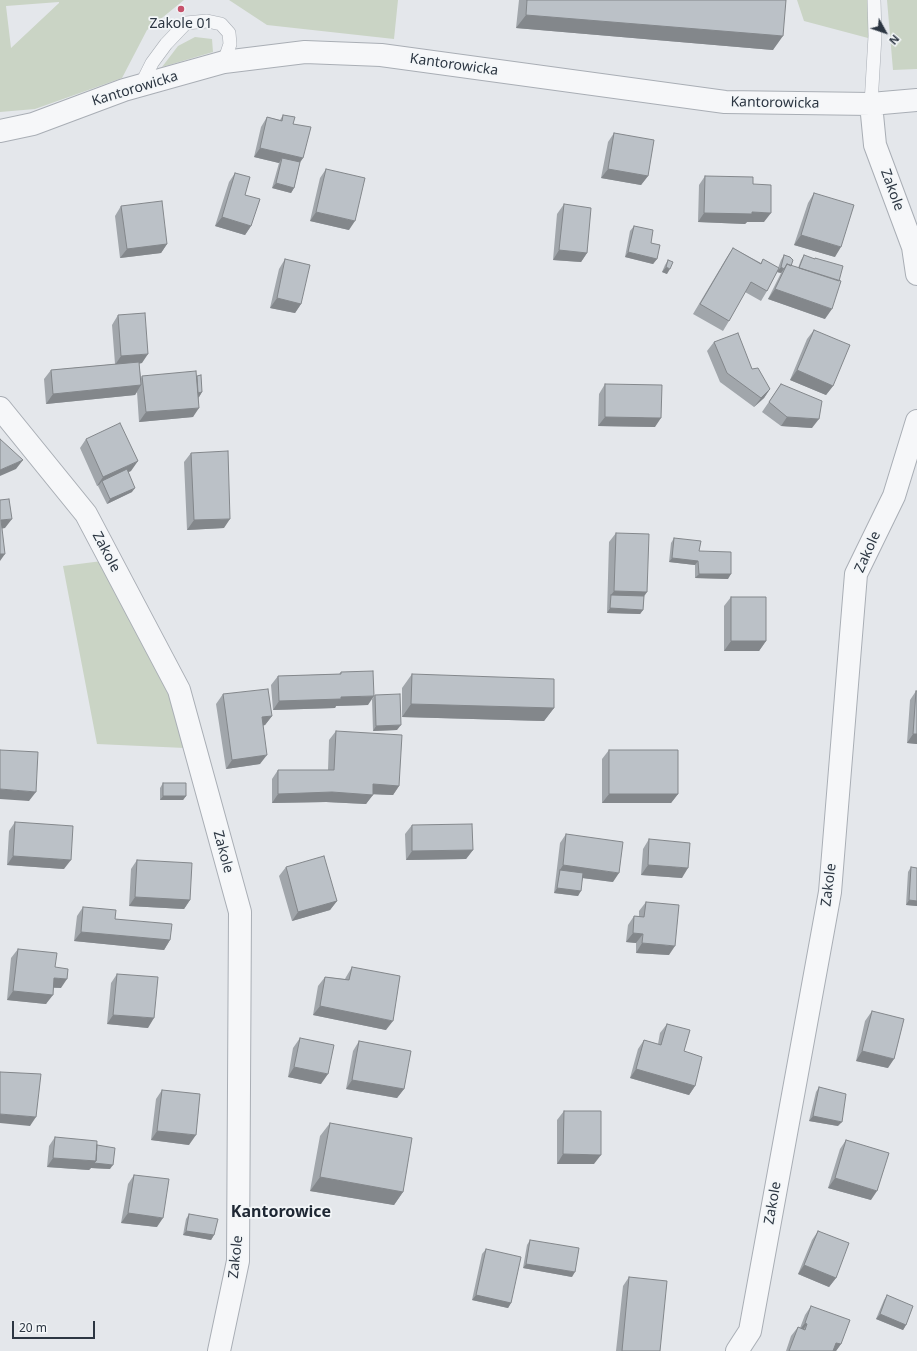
<!DOCTYPE html>
<style>
body{margin:0}
#map{position:relative;width:917px;height:1351px;overflow:hidden;background:#e4e7eb;font-family:"Noto Sans",sans-serif}
canvas{display:block}
.north{position:absolute;left:865px;top:12px;width:40px;height:40px;-webkit-text-stroke:3px #f3f6f8;paint-order:stroke;rotate:130deg;font-size:11px;font-weight:700;line-height:16px;text-align:center;color:#2c3642}
.north::after{content:'';display:block;margin:auto;width:14px;height:18px;background:#2c3642;clip-path:polygon(50% 0,100% 100%,50% 72%,0 100%)}
.scale{position:absolute;left:12px;top:1321px;width:83px;height:18px;box-sizing:border-box;border:2px solid #2c3642;border-top:0;padding-left:5px;font-size:12px;line-height:14px;white-space:nowrap;color:#2c3642;-webkit-text-stroke:3px #f3f6f8;paint-order:stroke}
</style>
<div id="map">
<canvas width="917" height="1351"></canvas>
<div class="north">N</div>
<div class="scale">20 m</div>
</div>
<script>
const c = document.querySelector('canvas').getContext('2d');
c.lineJoin = 'round';
function fillPath(path, color) {
  c.fillStyle = color;
  c.fill(path, 'evenodd');
}
function shape(rows) {
  const path = new Path2D();
  for (const r of rows) {
    path.moveTo(r[0], r[1]);
    for (let i = 2; i < r.length; i += 2) path.lineTo(r[i], r[i + 1]);
  }
  return path;
}
function stroke(path, color, width, dash) {
  c.strokeStyle = color;
  c.lineWidth = width;
  c.lineCap = dash ? 'butt' : 'round';
  c.setLineDash(dash || []);
  c.stroke(path);
}
function drawText(font, color, halo, rows, align = 'center') {
  c.font = font + ' "Noto Sans",sans-serif';
  c.lineWidth = 3.5;
  c.setLineDash([]);
  c.textBaseline = 'middle';
  c.strokeStyle = halo;
  c.fillStyle = color;
  for (const [text, x, y, turn = 0] of rows) {
    c.save();
    c.translate(x, y);
    c.rotate((+turn || 0) * Math.PI / 180);
    c.textAlign = isNaN(turn) ? turn : align;
    if (halo) c.strokeText(text, 0, 0);
    c.fillText(text, 0, 0);
    c.restore();
  }
}
fillPath(shape([
 [0,0,184,0,147,30,122,78,35,109,0,112],
 [59,2,59,3,11,48,6,6],
 [229,0,398,0,394,39,267,25],
 [797,0,868,0,868,38,804,21],
 [887,0,917,0,917,69,893,70],
 [195,37,212,39,213,52,162,67,178,46],
 [102,561,162,666,185,748,97,744,63,566]
]), '#cad4c5');
const lane = shape([
 [141,85,152,63,166,44,186,23,207,21,221,24,229,33,230,44,224,62],
 [871,104,875,36,874,0]
]);
const street = shape([
 [871,104,875,145,913,247,917,274],
 [0,131,33,124,124,90,224,62,305,52,381,55,725,102,871,104,917,100],
 [0,408,86,514,179,690,240,912,238,1261,219,1351],
 [737,1351,750,1331,830,892,856,574,894,496,917,421]
]);
stroke(lane, '#a9aeb5', 14);
stroke(street, '#a9aeb5', 24);
stroke(lane, '#f6f7f9', 13);
stroke(street, '#f6f7f9', 22);
fillPath(shape([
 [519,0,786,0,773,50,516,28],
 [283,115,293,124,303,158,300,162,294,188,291,193,272,188,279,163,254,157,261,127,267,117,280,120],
 [614,133,648,176,641,185,601,178,608,142],
 [326,169,349,230,310,221,320,178],
 [235,173,251,226,245,235,215,226,229,182],
 [705,176,753,184,764,222,747,222,745,224,698,222,699,185],
 [814,193,835,257,794,245,808,203],
 [564,204,587,253,581,262,553,260,557,214],
 [121,206,167,244,161,253,120,258,115,216],
 [634,226,651,243,657,259,653,264,625,257,630,231],
 [733,248,761,263,763,259,778,268,781,260,784,255,791,266,798,268,801,260,804,255,825,319,768,299,781,273,777,272,767,291,761,301,745,292,729,321,723,331,693,314,727,257],
 [285,259,301,304,295,313,270,308,279,269],
 [668,260,667,274,662,272,665,265],
 [118,315,142,363,139,364,141,378,142,376,197,376,202,392,199,397,193,417,139,422,137,392,135,395,46,404,44,379,51,370,115,364,112,325],
 [814,330,833,386,826,395,790,380,807,339],
 [714,342,770,389,764,398,754,407,720,382,707,351],
 [605,384,655,427,598,426,599,394],
 [781,384,812,428,781,426,762,412],
 [86,439,131,471,128,472,132,492,107,504,98,486,99,485,97,486,80,448],
 [191,453,224,528,187,530,184,462],
 [616,533,644,596,643,610,640,614,607,613,609,542],
 [674,538,699,551,728,579,695,578,695,565,669,562,671,543],
 [731,597,766,641,759,651,724,651,724,606],
 [341,672,368,705,336,706,335,708,273,710,271,685,278,676,339,674],
 [412,674,554,708,544,721,402,717,402,688],
 [916,691,917,691,917,744,907,743,910,700],
 [223,694,272,716,265,725,263,726,260,764,226,769,216,704],
 [375,695,397,730,373,731,372,699],
 [336,731,399,786,393,795,373,794,366,804,326,802,272,803,272,779,278,770,328,770,329,740],
 [609,750,678,794,671,803,602,803,602,759],
 [163,783,186,796,183,800,160,800,160,788],
 [15,822,64,869,7,865,9,831],
 [412,825,473,850,466,859,406,860,405,834],
 [566,834,613,882,583,878,578,896,554,893,560,843],
 [649,839,682,878,641,875,643,849],
 [137,860,190,900,184,909,129,906,131,869],
 [286,867,337,901,330,910,292,921,279,876],
 [911,867,917,906,906,905,908,872],
 [646,902,669,955,636,953,636,943,626,942,628,925,634,916,639,916,639,911],
 [83,907,115,919,170,940,164,950,74,941,77,916],
 [18,949,55,967,61,988,53,988,46,1004,7,1000,11,958],
 [352,967,386,1030,313,1015,318,986,325,977,345,979,346,977],
 [117,974,148,1028,107,1024,111,983],
 [872,1011,888,1068,856,1061,865,1021],
 [667,1024,684,1051,695,1086,689,1095,630,1078,638,1049,644,1040,658,1044,660,1033],
 [300,1038,321,1084,288,1077,293,1048],
 [359,1041,404,1089,397,1098,346,1089,353,1051],
 [819,1087,838,1126,809,1121,816,1092],
 [162,1090,189,1145,151,1140,156,1099],
 [564,1111,594,1164,557,1164,557,1120],
 [330,1123,403,1192,394,1205,310,1191,320,1136],
 [55,1137,97,1145,110,1169,91,1168,89,1170,47,1167,49,1146],
 [846,1140,871,1200,828,1188,840,1149],
 [134,1175,157,1227,121,1223,128,1184],
 [189,1214,214,1235,211,1240,183,1235,186,1219],
 [818,1231,836,1278,829,1287,798,1274,812,1240],
 [530,1240,572,1277,523,1268,527,1245],
 [486,1249,511,1303,508,1308,472,1300,482,1254],
 [629,1277,660,1351,616,1351,623,1286],
 [887,1295,906,1325,903,1330,876,1319,884,1300],
 [811,1306,841,1344,836,1351,786,1351,791,1336,798,1327,800,1328,805,1315]
]), '#a1a6ab');
fillPath(shape([
 [526,15,783,36,773,50,516,28],
 [260,148,303,158,297,167,282,158,279,163,254,157],
 [608,169,648,176,641,185,601,178],
 [276,183,294,188,291,193,272,188],
 [316,212,355,221,349,230,310,221],
 [752,212,771,213,764,222,747,222,745,224,698,222,704,213],
 [222,217,251,226,245,235,215,226],
 [801,235,841,247,835,257,794,245],
 [167,244,161,253,120,258,127,249],
 [559,250,587,253,581,262,553,260],
 [628,252,657,259,653,264,625,257],
 [666,267,670,269,667,274,662,272],
 [781,267,784,269,781,273,777,272],
 [775,289,832,309,825,319,768,299],
 [277,298,301,304,295,313,270,308],
 [148,354,142,363,115,365,121,356],
 [797,370,833,386,826,395,790,380],
 [141,385,135,395,46,404,53,394],
 [770,389,764,398,754,407,761,398],
 [202,392,199,397,192,398,195,393],
 [199,408,193,417,139,422,146,412],
 [605,417,661,418,655,427,598,426],
 [787,417,819,419,812,428,781,426],
 [23,460,16,469,0,476,0,470],
 [138,461,131,471,103,483,102,481,99,485,97,486,103,477],
 [135,488,132,492,107,504,110,499],
 [12,519,5,528,0,529,1,520],
 [230,519,224,528,187,530,194,520],
 [0,554,5,554,0,561],
 [672,558,698,561,695,565,669,562],
 [699,574,731,574,728,579,695,578],
 [614,591,647,592,641,601,611,595],
 [610,608,643,610,640,614,607,613],
 [731,641,766,641,759,651,724,651],
 [374,696,368,705,336,706,335,708,273,710,279,701,341,697],
 [411,704,554,708,544,721,402,717],
 [272,716,265,725,255,726,262,717],
 [401,725,397,730,373,731,376,726],
 [913,734,917,734,917,744,907,743],
 [267,755,260,764,226,769,232,760],
 [373,784,399,786,393,795,367,794],
 [0,789,36,792,29,801,0,799],
 [332,792,373,795,366,804,326,802,272,803,278,794],
 [609,794,678,794,671,803,602,803],
 [163,796,186,796,183,800,160,800],
 [473,850,466,859,406,860,412,851],
 [13,856,71,860,64,869,7,865],
 [563,865,619,873,613,882,559,875,560,870],
 [648,865,688,868,682,878,641,875],
 [557,888,581,891,578,896,554,893],
 [135,897,190,900,184,909,129,906],
 [909,900,917,901,917,906,906,905],
 [337,901,330,910,292,921,298,912],
 [81,932,170,940,164,950,74,941],
 [633,933,643,934,636,943,626,942],
 [642,943,675,946,669,955,636,953],
 [54,978,67,979,61,988,48,987],
 [13,991,53,995,46,1004,7,1000],
 [320,1006,393,1021,386,1030,313,1015],
 [113,1015,154,1018,148,1028,107,1024],
 [862,1051,894,1059,888,1068,856,1061],
 [294,1067,328,1074,321,1084,288,1077],
 [636,1069,695,1086,689,1095,630,1078],
 [352,1080,404,1089,397,1098,346,1089],
 [0,1114,36,1117,30,1126,0,1123],
 [813,1116,842,1122,838,1126,809,1121],
 [157,1131,196,1135,189,1145,151,1140],
 [563,1154,601,1155,594,1164,557,1164],
 [53,1158,96,1161,113,1165,110,1169,91,1168,89,1170,47,1167],
 [320,1177,403,1192,394,1205,310,1191],
 [835,1178,877,1191,871,1200,828,1188],
 [128,1213,163,1218,157,1227,121,1223],
 [186,1231,214,1235,211,1240,183,1235],
 [526,1264,575,1272,572,1277,523,1268],
 [804,1265,836,1278,829,1287,798,1274],
 [476,1295,511,1303,508,1308,472,1300],
 [880,1314,906,1325,903,1330,876,1319],
 [805,1323,807,1324,801,1333,798,1332],
 [836,1343,841,1344,836,1351,831,1351]
]), '#83878b');
const building = shape([
 [527,0,786,0,783,36,526,15,527,0],
 [283,115,295,117,293,124,311,127,303,158,260,148,267,117,282,121,283,115],
 [614,133,654,140,648,176,608,169,614,133],
 [282,158,300,162,294,188,276,183,282,158],
 [326,169,365,178,355,221,316,212,326,169],
 [235,173,250,177,245,195,260,199,251,226,222,217,235,173],
 [705,176,753,177,753,184,771,185,771,213,752,212,752,214,704,213,705,176],
 [814,193,854,205,841,247,801,235,814,193],
 [162,201,167,244,127,249,121,206,162,201],
 [564,204,591,208,587,253,559,250,564,204],
 [634,226,653,230,651,243,660,245,657,259,628,252,634,226],
 [733,248,761,264,763,259,779,268,767,291,751,282,729,321,700,304,733,248],
 [784,255,790,257,793,260,791,266,787,264,784,269,781,267,784,255],
 [804,255,815,259,815,258,843,266,839,281,799,268,804,255],
 [285,259,310,265,301,304,277,298,285,259],
 [668,260,673,262,670,269,666,267,668,260],
 [787,264,841,281,832,309,775,289,787,264],
 [145,313,148,354,121,356,118,315,145,313],
 [814,330,850,345,833,386,797,370,814,330],
 [738,333,752,369,758,368,770,389,761,398,727,373,714,342,738,333],
 [139,362,141,385,53,394,51,370,139,362],
 [196,371,199,408,146,412,142,376,196,371],
 [201,375,202,392,198,393,197,376,201,375],
 [605,384,662,385,661,418,605,417,605,384],
 [781,384,822,401,819,419,787,417,769,402,781,384],
 [120,423,138,461,103,477,86,439,120,423],
 [0,439,23,460,0,470,0,439],
 [228,451,230,519,194,520,191,453,228,451],
 [127,469,135,488,110,499,102,481,127,469],
 [9,499,12,519,1,520,5,554,0,554,0,500,9,499],
 [616,533,649,534,647,592,614,591,616,533],
 [674,538,701,541,699,551,731,552,731,574,699,574,698,561,672,558,674,538],
 [611,595,644,596,643,610,610,608,611,595],
 [731,597,766,597,766,641,731,641,731,597],
 [373,671,374,696,341,697,341,699,279,701,278,676,341,674,341,672,373,671],
 [412,674,554,679,554,708,411,704,412,674],
 [268,689,272,716,262,717,267,755,232,760,223,694,268,689],
 [916,691,917,691,917,734,913,734,916,691],
 [400,694,401,725,376,726,375,695,400,694],
 [336,731,402,735,399,786,373,784,373,795,332,792,278,794,278,770,334,770,336,731],
 [0,750,38,752,36,792,0,789,0,750],
 [609,750,678,750,678,794,609,794,609,750],
 [163,783,186,783,186,796,163,796,163,783],
 [15,822,73,826,71,860,13,856,15,822],
 [472,824,473,850,412,851,412,825,472,824],
 [566,834,623,842,619,873,563,865,566,834],
 [649,839,690,843,688,868,648,865,649,839],
 [324,856,337,901,298,912,286,867,324,856],
 [137,860,192,863,190,900,135,897,137,860],
 [911,867,917,868,917,901,909,900,911,867],
 [560,870,583,873,581,891,557,888,560,870],
 [646,902,679,905,675,946,642,943,643,934,633,933,634,916,644,917,646,902],
 [83,907,116,910,115,919,172,924,170,940,81,932,83,907],
 [18,949,57,953,55,967,68,969,67,979,54,978,53,995,13,991,18,949],
 [352,967,400,976,393,1021,320,1006,325,977,349,980,352,967],
 [117,974,158,977,154,1018,113,1015,117,974],
 [872,1011,904,1019,894,1059,862,1051,872,1011],
 [667,1024,690,1030,684,1051,702,1057,695,1086,636,1069,644,1040,661,1045,667,1024],
 [300,1038,334,1045,328,1074,294,1067,300,1038],
 [359,1041,411,1051,404,1089,352,1080,359,1041],
 [0,1072,41,1074,36,1117,0,1114,0,1072],
 [819,1087,846,1094,842,1122,813,1116,819,1087],
 [162,1090,200,1094,196,1135,157,1131,162,1090],
 [564,1111,601,1111,601,1155,563,1154,564,1111],
 [330,1123,412,1138,403,1192,320,1177,330,1123],
 [55,1137,97,1141,96,1161,53,1158,55,1137],
 [846,1140,889,1153,877,1191,835,1178,846,1140],
 [97,1145,115,1148,113,1165,94,1163,96,1161,97,1145],
 [134,1175,169,1179,163,1218,128,1213,134,1175],
 [189,1214,218,1219,214,1235,186,1231,189,1214],
 [818,1231,849,1243,836,1278,804,1265,818,1231],
 [530,1240,579,1248,575,1272,526,1264,530,1240],
 [486,1249,521,1257,511,1303,476,1295,486,1249],
 [629,1277,667,1281,660,1351,622,1351,629,1277],
 [887,1295,913,1306,906,1325,880,1314,887,1295],
 [811,1306,850,1320,841,1344,836,1343,833,1351,789,1351,798,1327,805,1330,807,1324,805,1323,811,1306]
]);
fillPath(building, '#bbc1c7');
stroke(building, '#83878b', 1);
for (const [x, y, r, color] of [
 [181,9,4,"#c7526b"]
]) {
  const dot = new Path2D();
  dot.arc(x, y, r, 0, 2 * Math.PI);
  c.fillStyle = color;
  c.fill(dot);
  stroke(dot, '#f3f6f8', 1.5);
}
drawText('14px', '#2c3642', '#f3f6f8', [
 ["Zakole 01",181,24]
]);
drawText('14px', '#2c3642', '#f3f6f8', [
 ["Kantorowicka",454,65,8],
 ["Kantorowicka",135,89,-17],
 ["Kantorowicka",775,103,1],
 ["Zakole",892,190,70],
 ["Zakole",106,552,62],
 ["Zakole",868,552,-66],
 ["Zakole",223,852,75],
 ["Zakole",829,885,-83],
 ["Zakole",773,1203,-80],
 ["Zakole",236,1257,-84]
]);
drawText('bold 16px', '#1e2733', '#f3f6f8', [
 ["Kantorowice",281,1212]
]);
</script>
